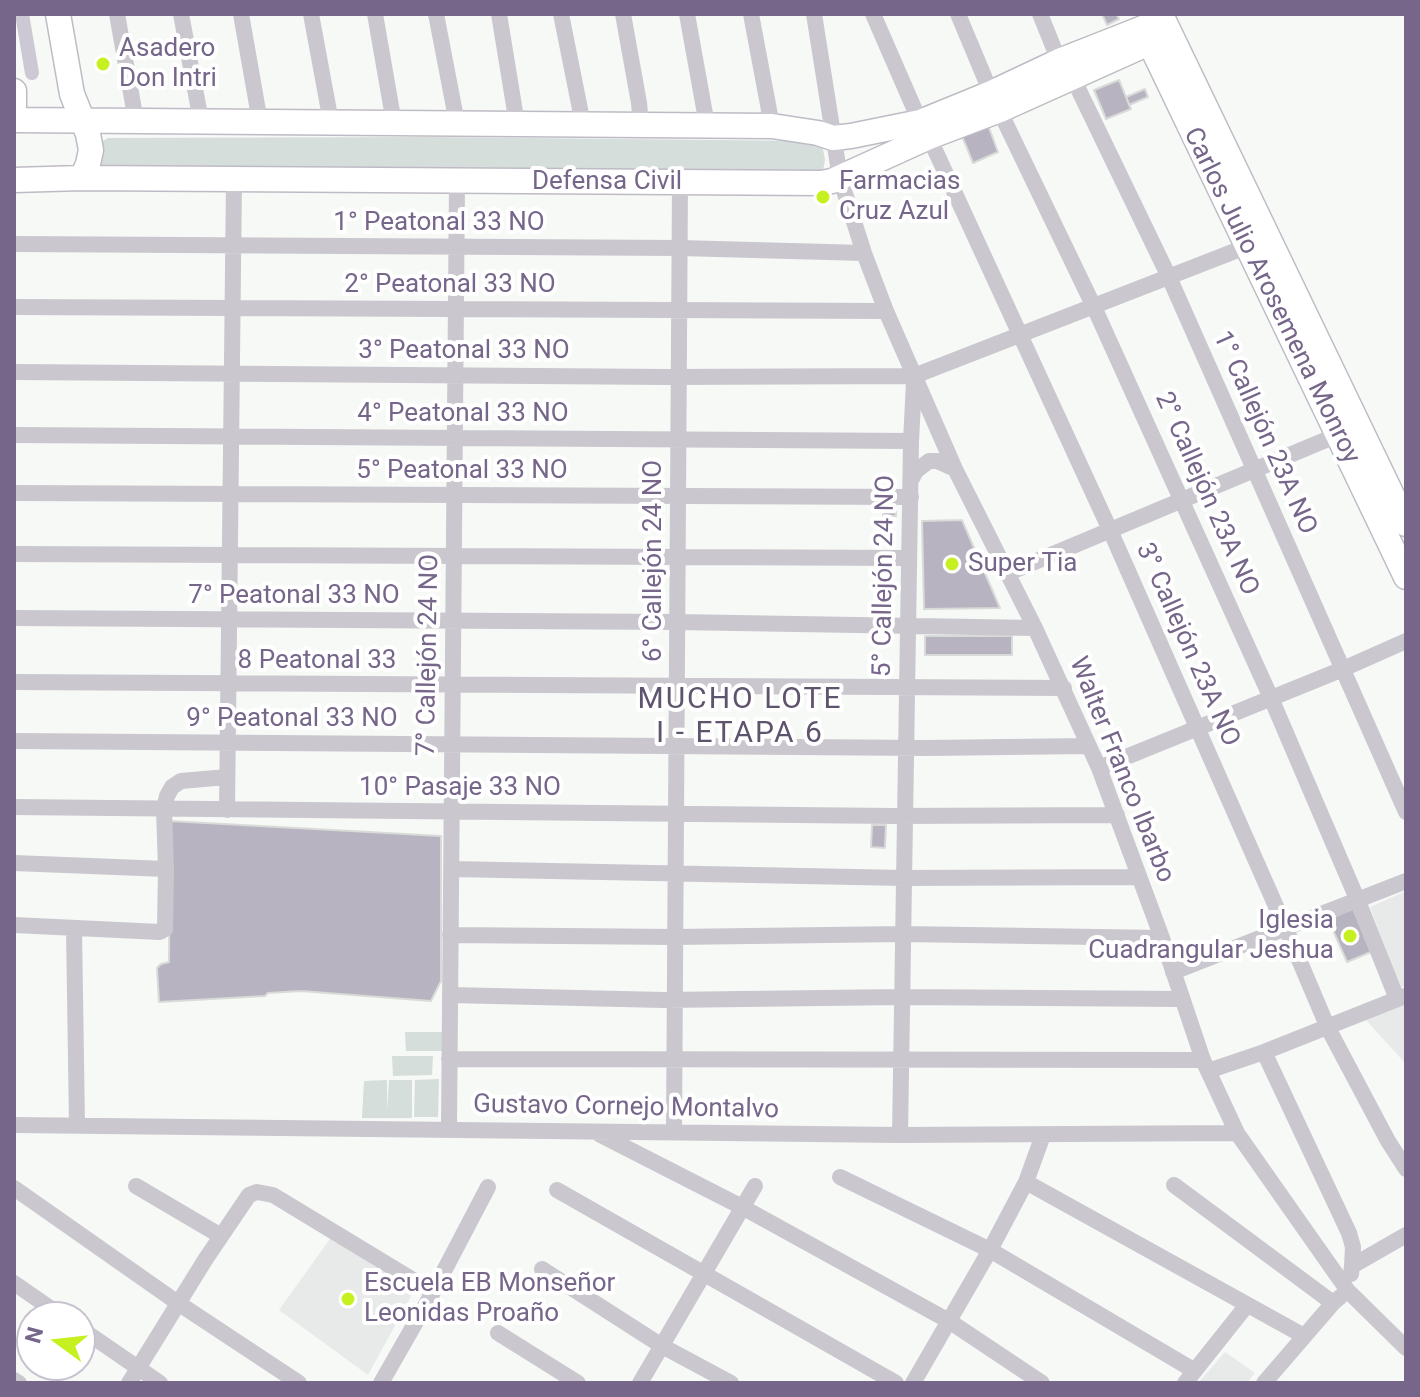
<!DOCTYPE html>
<meta charset="utf-8">
<style>
body{margin:0}
#map{position:relative;width:1420px;height:1397px;overflow:hidden;background:#f6f9f6;font-family:Roboto,sans-serif}
canvas{display:block}
.frame{position:absolute;inset:0;border:16px solid #75668a;pointer-events:none}
.north{position:absolute;left:16px;top:1301px;width:80px;height:80px;box-sizing:border-box;background:#fff;border:2px solid #c8c2d0;border-radius:50%;rotate:285deg;font-size:22px;font-weight:700;line-height:32px;text-align:center;color:#75668a}
.north::after{content:'';display:block;margin:auto;width:28px;height:36px;background:#c6f01f;clip-path:polygon(50% 0,100% 100%,50% 72%,0 100%)}
</style>
<div id="map">
<canvas width="1420" height="1397"></canvas>
<div class="frame"></div>
<div class="north">N</div>
</div>
<script>
const c = document.querySelector('canvas').getContext('2d');
c.lineJoin = 'round';
function fillPath(path, color) {
  c.fillStyle = color;
  c.fill(path, 'evenodd');
}
function shape(rows) {
  const path = new Path2D();
  for (const r of rows) {
    path.moveTo(r[0], r[1]);
    for (let i = 2; i < r.length; i += 2) path.lineTo(r[i], r[i + 1]);
  }
  return path;
}
function stroke(path, color, width, dash) {
  c.strokeStyle = color;
  c.lineWidth = width;
  c.lineCap = dash ? 'butt' : 'round';
  c.setLineDash(dash || []);
  c.stroke(path);
}
function drawText(font, color, halo, rows, align = 'center') {
  c.font = font + ' Roboto,sans-serif';
  c.lineWidth = 8;
  c.setLineDash([]);
  c.textBaseline = 'middle';
  c.strokeStyle = halo;
  c.fillStyle = color;
  for (const [text, x, y, turn = 0] of rows) {
    c.save();
    c.translate(x, y);
    c.rotate((+turn || 0) * Math.PI / 180);
    c.textAlign = isNaN(turn) ? turn : align;
    if (halo) c.strokeText(text, 0, 0);
    c.fillText(text, 0, 0);
    c.restore();
  }
}
fillPath(shape([
 [1406,891,1406,986,1400,988,1370,907],
 [1406,1003,1406,1064,1365,1019],
 [332,1236,415,1289,368,1375,279,1310],
 [1225,1352,1255,1373,1247,1383,1198,1383]
]), '#e8eae9');
fillPath(shape([
 [430,137,814,141,823,149,825,160,823,171,102,169,98,163,101,142,108,138],
 [405,1032,446,1032,445,1051,406,1051],
 [392,1056,433,1056,432,1075,393,1076],
 [439,1079,438,1117,414,1117,415,1080],
 [387,1080,387,1111,389,1080,412,1080,412,1118,362,1118,364,1081]
]), '#d5dedb');
stroke(shape([
 [22,14,32,73]
]), '#ccc9d5', 14);
const building = shape([
 [1102,14,1116,14,1119,19,1107,25,1102,14],
 [1119,80,1131,109,1106,119,1094,90,1119,80],
 [1145,89,1148,97,1129,105,1126,97,1145,89],
 [988,125,998,152,973,163,962,136,988,125],
 [884,505,896,506,896,516,883,516,884,505],
 [962,520,1000,608,924,609,922,521,962,520],
 [925,636,1012,636,1012,655,925,655,925,636],
 [170,821,441,836,441,981,431,1001,301,991,268,993,265,996,159,1002,157,968,161,964,169,962,170,821],
 [872,825,886,825,885,848,871,847,872,825],
 [1353,908,1371,952,1347,962,1328,919,1353,908]
]);
fillPath(building, '#b8b3c1');
stroke(building, '#d9dbd8', 2);
const secondary = shape([
 [58,14,72,94,88,134,91,150,88,164,82,178],
 [1164,21,1406,524],
 [1144,31,1406,577],
 [14,91,14,119],
 [14,120,772,126,818,133,833,138,851,136,920,122,991,93,1059,61,1143,28,1163,18],
 [14,180,82,178,821,183,832,181,929,137,1000,110,1169,34]
]);
stroke(secondary, '#bfbbc5', 27);
stroke(shape([
 [117,14,136,121],
 [181,14,201,121],
 [241,14,260,122],
 [311,14,331,122],
 [375,14,394,123],
 [436,14,457,123],
 [499,14,517,124],
 [561,14,583,124],
 [623,14,639,103,641,125],
 [687,14,707,125],
 [751,14,772,126],
 [814,14,840,178,864,253,886,311,955,469,1035,628,1099,768,1162,938,1203,1060,1237,1133,1348,1291,1406,1348],
 [873,14,920,122],
 [958,14,991,93,1094,307,1271,698,1358,901,1397,999],
 [1040,14,1059,61],
 [1072,76,1169,277,1406,812],
 [929,137,1110,530,1286,929,1328,1028,1388,1141,1406,1169],
 [14,244,680,248,864,253],
 [14,307,886,311],
 [14,372,667,377,914,376,1248,246],
 [14,435,911,441],
 [911,480,916,471,929,461,937,461,955,469],
 [14,493,911,497],
 [14,554,909,558],
 [1008,573,1347,431],
 [14,618,677,622,1035,628],
 [14,682,1064,688],
 [14,741,926,748,1088,746],
 [1099,768,1343,669,1406,641],
 [14,807,894,816,1117,815],
 [227,810,234,179],
 [14,863,166,869],
 [451,869,904,878,1139,877],
 [14,925,160,932,165,929,166,869,164,809,167,796,172,787,181,781,227,777],
 [74,929,77,1125],
 [450,935,675,937,903,934,1162,938],
 [1173,972,1406,881],
 [450,995,664,1000,901,997,1182,999],
 [1264,1052,1349,1233,1353,1247,1352,1266],
 [449,1059,1203,1060],
 [1208,1071,1264,1052,1405,996],
 [14,1125,900,1135,1237,1133],
 [449,1129,457,181],
 [674,1132,680,183],
 [599,1134,742,1207,949,1321,1042,1383],
 [900,1135,911,441,914,382],
 [840,1177,990,1250,1195,1371],
 [1026,1182,1304,1336],
 [1174,1185,1333,1303],
 [136,1186,221,1236],
 [14,1188,178,1303,299,1383],
 [557,1190,896,1383],
 [542,1269,662,1346,731,1383],
 [1351,1274,1352,1266,1406,1235],
 [14,1283,63,1317],
 [80,1328,160,1383],
 [498,1333,578,1383],
 [14,1380,19,1383],
 [129,1383,205,1260,249,1195,257,1192,273,1195,433,1292],
 [381,1383,433,1292,488,1187],
 [640,1383,755,1186],
 [913,1383,990,1250,1026,1182,1043,1135],
 [1185,1383,1247,1305],
 [1264,1383,1333,1303,1340,1297]
]), '#cac7cf', 16);
stroke(secondary, '#fff', 24);
for (const [x, y, r, color] of [
 [103,64,8,"#c6f01f"],
 [823,197,8,"#c6f01f"],
 [952,564,8,"#c6f01f"],
 [1350,936,8,"#c6f01f"],
 [348,1299,8,"#c6f01f"]
]) {
  const dot = new Path2D();
  dot.arc(x, y, r, 0, 2 * Math.PI);
  c.fillStyle = color;
  c.fill(dot);
  stroke(dot, '#fff', 3);
}
drawText('26px', '#75668a', '#fff', [
 ["Asadero",119,49],
 ["Don Intri",119,79],
 ["Farmacias",839,182],
 ["Cruz Azul",839,212],
 ["Super Tia",968,564],
 ["Iglesia",1334,921,"right"],
 ["Cuadrangular Jeshua",1334,951,"right"],
 ["Escuela EB Monseñor",364,1284],
 ["Leonidas Proaño",364,1314]
], 'left');
drawText('26px', '#75668a', '#fff', [
 ["Defensa Civil",607,182],
 ["1° Peatonal 33 NO",439,223],
 ["2° Peatonal 33 NO",450,285],
 ["Carlos Julio Arosemena Monroy",1271,296,64],
 ["3° Peatonal 33 NO",464,351],
 ["4° Peatonal 33 NO",463,414],
 ["1° Callejón 23A NO",1264,433,66],
 ["5° Peatonal 33 NO",462,471],
 ["2° Callejón 23A NO",1206,494,66],
 ["6° Callejón 24 NO",654,561,-90],
 ["5° Callejón 24 NO",885,576,-89],
 ["7° Peatonal 33 NO",294,596],
 ["3° Callejón 23A NO",1187,645,66],
 ["7° Callejón 24 NO",429,655,-89],
 ["8 Peatonal 33",317,661],
 ["9° Peatonal 33 NO",292,719],
 ["Walter Franco Ibarbo",1121,770,68],
 ["10° Pasaje 33 NO",460,788],
 ["Gustavo Cornejo Montalvo",626,1108,1]
]);
c.letterSpacing = '2px';
drawText('30px', '#5f546e', '#fff', [
 ["MUCHO LOTE",740,700],
 ["I - ETAPA 6",740,734]
]);
c.letterSpacing = '0px';
</script>
